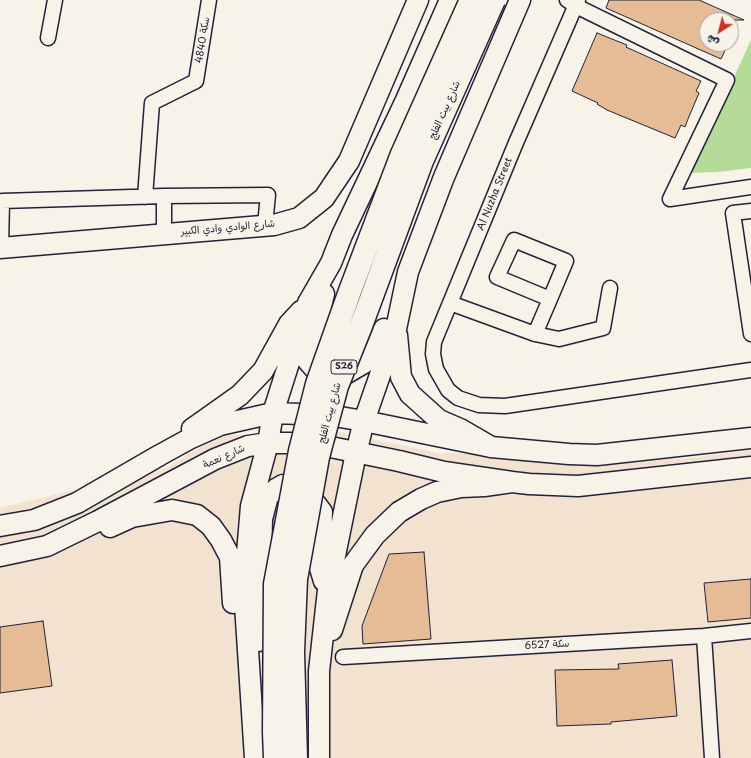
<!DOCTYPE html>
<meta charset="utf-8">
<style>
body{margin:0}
#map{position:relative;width:751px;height:758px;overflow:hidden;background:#f7f3e8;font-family:"Playpen Sans","Playpen Sans Arabic",sans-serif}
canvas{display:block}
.north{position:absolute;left:699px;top:12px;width:40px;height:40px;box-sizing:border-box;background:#f7f3e8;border:1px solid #a29fa3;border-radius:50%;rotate:216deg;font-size:11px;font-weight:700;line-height:16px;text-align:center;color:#22223b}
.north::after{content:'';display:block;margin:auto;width:14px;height:18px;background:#c8321e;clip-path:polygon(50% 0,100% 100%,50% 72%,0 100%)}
</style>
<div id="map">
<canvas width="751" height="758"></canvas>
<div class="north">ش</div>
</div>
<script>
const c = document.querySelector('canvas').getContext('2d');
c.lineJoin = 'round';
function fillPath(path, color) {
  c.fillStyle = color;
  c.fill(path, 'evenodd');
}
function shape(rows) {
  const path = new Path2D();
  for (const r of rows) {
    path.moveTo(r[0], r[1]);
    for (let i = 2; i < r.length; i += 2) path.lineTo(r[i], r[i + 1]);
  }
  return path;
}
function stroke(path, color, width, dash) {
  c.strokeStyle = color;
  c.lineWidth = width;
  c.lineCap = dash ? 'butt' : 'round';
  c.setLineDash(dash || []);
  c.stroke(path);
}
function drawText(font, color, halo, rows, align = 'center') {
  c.font = font + ' "Playpen Sans","Playpen Sans Arabic",sans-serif';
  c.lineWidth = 3;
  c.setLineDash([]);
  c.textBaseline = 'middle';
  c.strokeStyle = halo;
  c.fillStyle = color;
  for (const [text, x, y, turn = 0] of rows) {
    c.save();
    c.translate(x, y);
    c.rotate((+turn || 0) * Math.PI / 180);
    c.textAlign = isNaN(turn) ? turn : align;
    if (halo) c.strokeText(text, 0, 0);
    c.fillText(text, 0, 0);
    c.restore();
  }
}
fillPath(shape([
 [335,431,438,453,682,459,751,450,751,758,0,758,0,508,166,468,219,436]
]), '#f2e2cf');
fillPath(shape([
 [751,40,751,168,717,172,690,173]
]), '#b4dc98');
const building = shape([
 [609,0,699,0,744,20,707,20,707,44,728,44,721,59,606,8,609,0],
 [597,33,627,45,626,47,701,81,696,91,699,93,688,119,685,127,681,125,675,138,607,110,597,104,598,103,572,91,597,33],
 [424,552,431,639,363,644,362,626,389,554,424,552],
 [751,579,751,618,708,622,704,583,751,579],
 [43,621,52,686,0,693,0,627,43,621],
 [672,660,677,716,611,722,611,724,557,726,555,670,619,669,618,664,672,660]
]);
fillPath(building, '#e5bc95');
stroke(building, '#22223b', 1);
const street = shape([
 [567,0,576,6,727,80,670,199,751,187],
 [578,0,515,145,434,342,433,354,436,369,448,390,458,398,479,405,505,406,751,370],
 [48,38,55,0],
 [164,196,268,195,265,225],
 [145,197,152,103,196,81,209,0],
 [751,211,733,213,751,334],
 [1,247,2,201,164,196,164,233],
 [450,303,535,334,559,339,603,328,610,288],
 [535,334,550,299,566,261,514,240,497,277,550,299],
 [704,636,712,758],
 [343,657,704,636,751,631]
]);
const secondary = shape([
 [0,248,274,225,299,218,324,198,349,161,418,0],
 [324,294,308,361,314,368,332,375,347,373,364,363,375,351,384,329],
 [397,335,401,377,410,394,439,420,460,429,491,447,569,454,597,455,751,438],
 [192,429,240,395,263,371,289,324,301,311],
 [0,526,34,520,77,503,160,455,191,438,220,425,273,413,328,415,364,421,491,447],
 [110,527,132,517,172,510,197,515,211,526,221,540,230,557,233,603],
 [0,556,47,546,98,521,215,459,248,446,268,443,311,443,399,461,444,472,512,482],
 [332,630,353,565,375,535,399,512,421,499,437,492,461,487,484,486,512,482,529,484,578,486,751,467],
 [259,641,262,519,268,496,276,489,283,485,294,488,309,495,322,512,320,568,324,581],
 [255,758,244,589,251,506,268,443,273,413,308,303,331,263,342,235,406,100,450,0],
 [319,758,319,671,328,590,356,453,364,421,396,329,408,272,444,177,520,0]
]);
stroke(street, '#22223b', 17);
stroke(secondary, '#22223b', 23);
stroke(street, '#f7f3e8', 14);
stroke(secondary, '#f7f3e8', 20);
const primaryBridge = shape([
 [275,758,274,732,275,584,300,451,317,384,350,291,402,154,471,0],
 [296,758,293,652,296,579,318,457,337,386,361,326,422,161,494,0]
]);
stroke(primaryBridge, '#22223b', 25, []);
stroke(primaryBridge, '#f7f3e8', 22);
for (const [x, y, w] of [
 [344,367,26]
]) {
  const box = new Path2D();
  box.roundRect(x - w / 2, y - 7, w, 14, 3);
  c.fillStyle = '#f7f3e8';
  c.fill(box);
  stroke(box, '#22223b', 1);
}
drawText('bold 9px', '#22223b', null, [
 ["S26",344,367]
]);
drawText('10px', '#22223b', '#f7f3e8', [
 ["سكة 4840",203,40,-81],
 ["شارع بيت الفلج",445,110,-66],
 ["Al Nuzha Street",495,194,-68],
 ["شارع الوادي وادي الكبير",228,228,-5],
 ["شارع بيت الفلج",330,413,-75],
 ["شارع نعمة",224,457,-24],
 ["سكة 6527",547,645,-3]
]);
</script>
